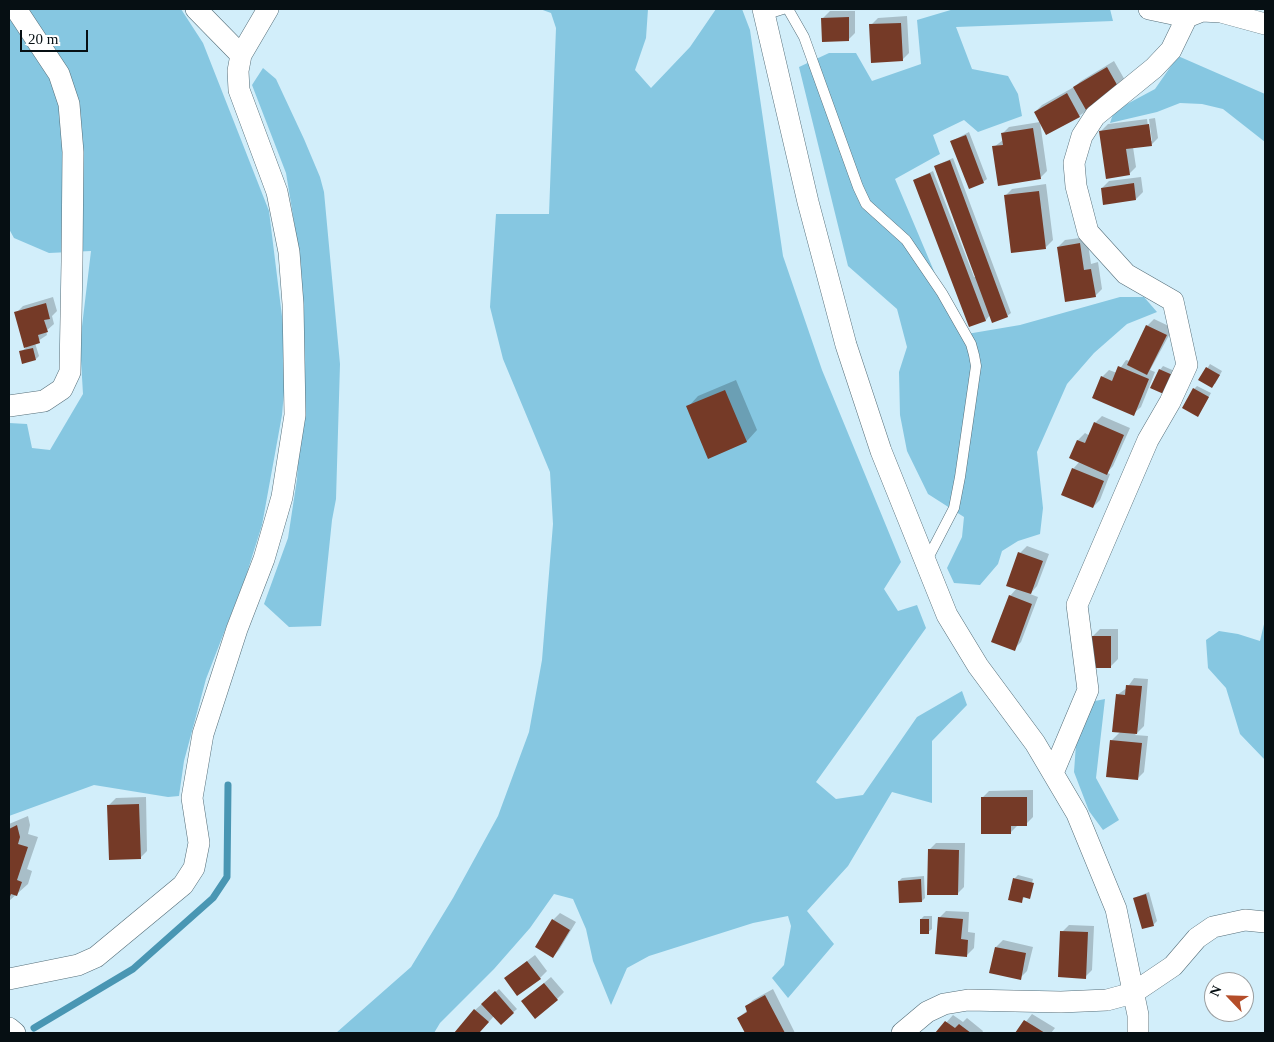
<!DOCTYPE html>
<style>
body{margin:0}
#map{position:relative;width:1274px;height:1042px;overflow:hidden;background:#d2eefa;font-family:"Times New Roman",serif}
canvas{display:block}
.frame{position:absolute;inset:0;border:10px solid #060f13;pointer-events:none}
.north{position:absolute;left:1204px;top:972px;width:50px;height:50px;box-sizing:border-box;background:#fff;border:1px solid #9b9fa1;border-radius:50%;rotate:294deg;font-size:14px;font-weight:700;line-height:20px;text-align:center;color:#060f13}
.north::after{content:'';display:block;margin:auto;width:18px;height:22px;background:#b44d29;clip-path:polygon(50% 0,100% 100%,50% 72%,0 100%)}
.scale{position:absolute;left:20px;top:30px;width:68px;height:22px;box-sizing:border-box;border:2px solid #060f13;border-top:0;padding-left:6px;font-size:15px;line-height:18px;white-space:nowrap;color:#060f13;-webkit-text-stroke:4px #fff;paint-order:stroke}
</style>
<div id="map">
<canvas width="1274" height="1042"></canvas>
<div class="frame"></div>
<div class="north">N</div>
<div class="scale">20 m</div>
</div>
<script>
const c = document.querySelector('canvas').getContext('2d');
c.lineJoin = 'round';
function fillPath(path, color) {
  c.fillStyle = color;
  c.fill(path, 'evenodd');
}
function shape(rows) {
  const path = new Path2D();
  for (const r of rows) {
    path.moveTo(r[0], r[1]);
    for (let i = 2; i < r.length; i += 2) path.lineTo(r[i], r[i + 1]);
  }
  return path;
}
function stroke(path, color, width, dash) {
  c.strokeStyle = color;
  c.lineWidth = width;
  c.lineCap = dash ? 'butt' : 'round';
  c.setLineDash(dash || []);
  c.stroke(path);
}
fillPath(shape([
 [9,9,181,9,203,43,269,211,287,357,282,415,262,525,246,576,206,679,184,761,179,796,168,797,94,785,9,816,9,423,27,424,32,448,50,450,83,394,80,343,91,251,49,253,14,238,9,229],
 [540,9,648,9,646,38,635,70,651,88,690,47,716,9,742,9,750,30,783,256,822,370,901,562,884,589,898,611,917,605,926,628,816,782,836,799,863,795,917,717,962,691,967,705,932,741,932,803,892,792,848,866,807,911,834,944,788,998,772,978,784,965,791,926,788,916,753,923,649,956,627,968,611,1005,593,961,586,929,573,899,554,894,530,928,494,969,440,1023,434,1033,336,1033,411,967,453,898,498,816,529,732,542,660,553,524,550,472,503,359,490,307,496,214,549,214,556,28,551,13],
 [954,9,1110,9,1113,21,956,27,972,69,1008,76,1018,94,1022,116,978,132,964,120,933,135,940,154,895,179,961,335,1020,325,1120,297,1144,297,1157,312,1127,324,1094,353,1067,384,1037,452,1043,508,1040,534,1018,541,1002,551,998,564,980,585,954,583,947,568,962,537,964,517,928,494,907,451,900,415,899,372,907,347,897,309,848,266,799,67,829,53,856,53,872,81,921,64,917,20],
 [1178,56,1265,94,1265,142,1223,109,1202,104,1180,103,1157,112,1110,123,1114,111,1155,89],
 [263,68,276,79,304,139,320,177,324,192,340,364,336,499,332,520,321,626,289,627,264,604,288,538,297,479,302,385,298,246,286,173,252,85],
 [1265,620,1265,760,1240,734,1226,688,1208,668,1206,640,1219,631,1238,634,1260,641],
 [1105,699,1096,778,1119,820,1103,830,1089,811,1074,772,1076,744,1090,702]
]), '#86c7e1');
fillPath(shape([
 [830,11,855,11,855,33,848,40,823,18],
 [907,16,909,53,902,60,871,25,878,18],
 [1114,61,1126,82,1079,116,1035,112,1042,105,1074,87,1081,81],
 [1155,118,1158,138,1151,145,1133,147,1136,167,1129,174,1101,131,1108,124,1147,119,1150,141,1152,141,1149,119],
 [1040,122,1047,171,1040,178,994,147,1003,140,1002,134,1009,127],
 [969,132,987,179,983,182,952,141],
 [953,158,1011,313,1007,316,990,315,986,320,970,326,914,180,933,171,974,277,976,277,935,166],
 [1141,177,1143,192,1136,199,1102,188,1109,181],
 [1046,184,1053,240,1046,247,1005,196,1012,189],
 [1087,237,1091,264,1098,262,1102,289,1095,296,1058,247,1065,240],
 [53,297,57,311,52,316,54,324,46,331,47,335,35,343,39,356,36,359,20,352,26,348,16,313,23,306],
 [1154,319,1173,328,1150,370,1155,372,1141,407,1133,414,1102,377,1109,370,1117,373,1126,360,1130,361,1147,326],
 [1210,364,1222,371,1215,384,1200,380],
 [1163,366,1177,372,1169,391,1160,370],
 [736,380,757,430,747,441,709,457,688,407,698,396],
 [1197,386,1211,393,1198,416,1194,389],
 [1102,416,1130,428,1113,466,1107,473,1110,474,1100,500,1093,507,1073,469,1080,461,1078,440,1085,433,1090,436,1095,423],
 [1027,546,1049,554,1037,586,1030,594,1038,597,1021,642,1014,649,1010,596,1017,588,1020,553],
 [1100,629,1118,629,1118,659,1111,666,1093,636],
 [1134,678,1148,679,1144,726,1135,735,1148,736,1144,772,1137,779,1111,741,1120,732,1117,695,1127,688],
 [1033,790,1033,817,1026,824,1017,826,1010,833,982,798,989,791],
 [146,797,147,851,140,858,109,805,116,798],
 [28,816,30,825,28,834,38,837,27,869,32,871,28,884,9,901,9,824],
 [936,843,965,843,964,887,957,894,929,850],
 [1018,875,1033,879,1029,895,1031,895,1029,898,1025,896,1021,902,1015,878],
 [924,876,925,898,922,901,899,881,902,878],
 [1149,892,1157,921,1153,925,1134,898],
 [946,911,969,912,968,932,975,933,974,948,967,955,939,918],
 [560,913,576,922,559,950,552,957,537,947,553,920],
 [924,916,932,916,932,929,928,932,921,919],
 [1069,925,1094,926,1092,970,1085,977,1062,932],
 [1003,940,1033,947,1027,971,1020,978,996,947],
 [535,955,547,971,540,978,505,978],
 [551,977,564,992,557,999,523,1001],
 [499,989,517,1009,501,1023,494,1016,479,1033,456,1033,475,1010],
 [773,989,795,1033,747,1033,738,1018,748,1010,746,1007,753,1000],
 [1032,1014,1055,1028,1051,1033,1017,1033],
 [953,1015,963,1022,967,1018,983,1031,982,1033,937,1033]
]), '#0003');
stroke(shape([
 [34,1028,133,969,213,898,227,877,228,785]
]), '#4996b3', 7);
fillPath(shape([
 [849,17,849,41,822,42,821,18],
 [901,23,903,61,871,63,869,24],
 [1107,67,1120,90,1086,110,1073,87],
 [1067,93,1080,117,1046,135,1034,112],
 [1149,124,1152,146,1126,149,1130,175,1106,179,1099,131],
 [1033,128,1041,179,998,186,992,146,1003,145,1001,133],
 [966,135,984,183,969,189,950,141],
 [950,160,1008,317,992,323,934,166],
 [930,173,986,321,969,327,913,180],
 [1134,183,1136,200,1103,205,1101,188],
 [1039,191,1046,249,1011,253,1004,195],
 [1080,243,1084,270,1091,269,1096,297,1065,302,1057,247],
 [46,303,50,319,44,320,48,332,38,335,40,343,24,348,14,312],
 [1146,325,1167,335,1147,375,1127,365],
 [33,348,36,360,22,364,19,351],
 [1118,366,1149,379,1134,416,1092,398,1101,376,1112,381],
 [1206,367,1220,375,1212,388,1198,380],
 [1159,369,1175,376,1166,395,1150,388],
 [1193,388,1209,397,1198,417,1182,408],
 [725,390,747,442,708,459,686,406],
 [1094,422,1124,435,1107,475,1069,458,1077,440,1085,443],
 [1072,468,1104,481,1093,508,1061,495],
 [1018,552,1043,561,1031,594,1006,586],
 [1009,595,1032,604,1015,651,991,642],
 [1091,636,1111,636,1111,668,1091,668],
 [1126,685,1142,686,1137,734,1112,732,1116,694,1125,695],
 [1110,740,1142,743,1138,780,1106,777],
 [981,797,1027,797,1027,826,1011,826,1011,834,981,834],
 [139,804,141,859,109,860,107,805],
 [17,825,20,837,18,844,28,847,17,880,22,882,17,896,11,894,9,899,9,829],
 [928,849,959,850,958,895,927,895],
 [1013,878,1034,883,1030,899,1023,897,1022,903,1008,900],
 [921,879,922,902,899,903,898,881],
 [1146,894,1154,926,1142,929,1133,898],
 [938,917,963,919,961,939,968,940,967,957,935,954],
 [552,919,570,930,553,958,535,947],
 [920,919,929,919,929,934,920,934],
 [1060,931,1088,932,1086,979,1058,977],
 [995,947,1026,953,1021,980,989,973],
 [527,961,541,979,517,996,504,978],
 [544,983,558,1000,535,1019,521,1001],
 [495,991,514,1013,501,1025,481,1004],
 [765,995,785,1033,745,1033,737,1018,747,1012,745,1006],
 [474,1009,489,1022,479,1033,454,1033],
 [1024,1020,1045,1033,1015,1033],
 [945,1021,955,1028,959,1024,971,1033,935,1033]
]), '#753a27');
const lane = shape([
 [788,9,804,37,858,187,866,204,906,240,942,293,971,344,974,355,976,366,960,477,954,508,926,562],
 [764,15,783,9]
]);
const street = shape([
 [196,9,241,55],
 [763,9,808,202,846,345,881,451,947,615,978,666,1035,743,1077,814,1116,909,1138,1015,1138,1033],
 [1149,9,1187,17,1202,11,1221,12,1265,24],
 [9,406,44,401,62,389,70,372,72,262,73,152,69,104,59,74,16,9],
 [1053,773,1088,690,1077,605,1148,440,1170,402,1187,365,1173,301,1126,274,1088,232,1076,186,1074,163,1082,136,1095,116,1154,68,1171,50,1187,17],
 [9,979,78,965,96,957,183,885,194,868,199,843,192,798,203,734,237,629,264,559,282,497,295,415,293,304,289,252,277,192,239,90,238,71,241,55,268,9],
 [9,1028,15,1033],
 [902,1033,927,1012,944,1004,968,1000,1061,1002,1107,1000,1133,993,1173,966,1197,938,1213,927,1245,920,1265,922]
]);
stroke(lane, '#556e79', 11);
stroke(street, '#556e79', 22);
stroke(lane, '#fff', 10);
stroke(street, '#fff', 21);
</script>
